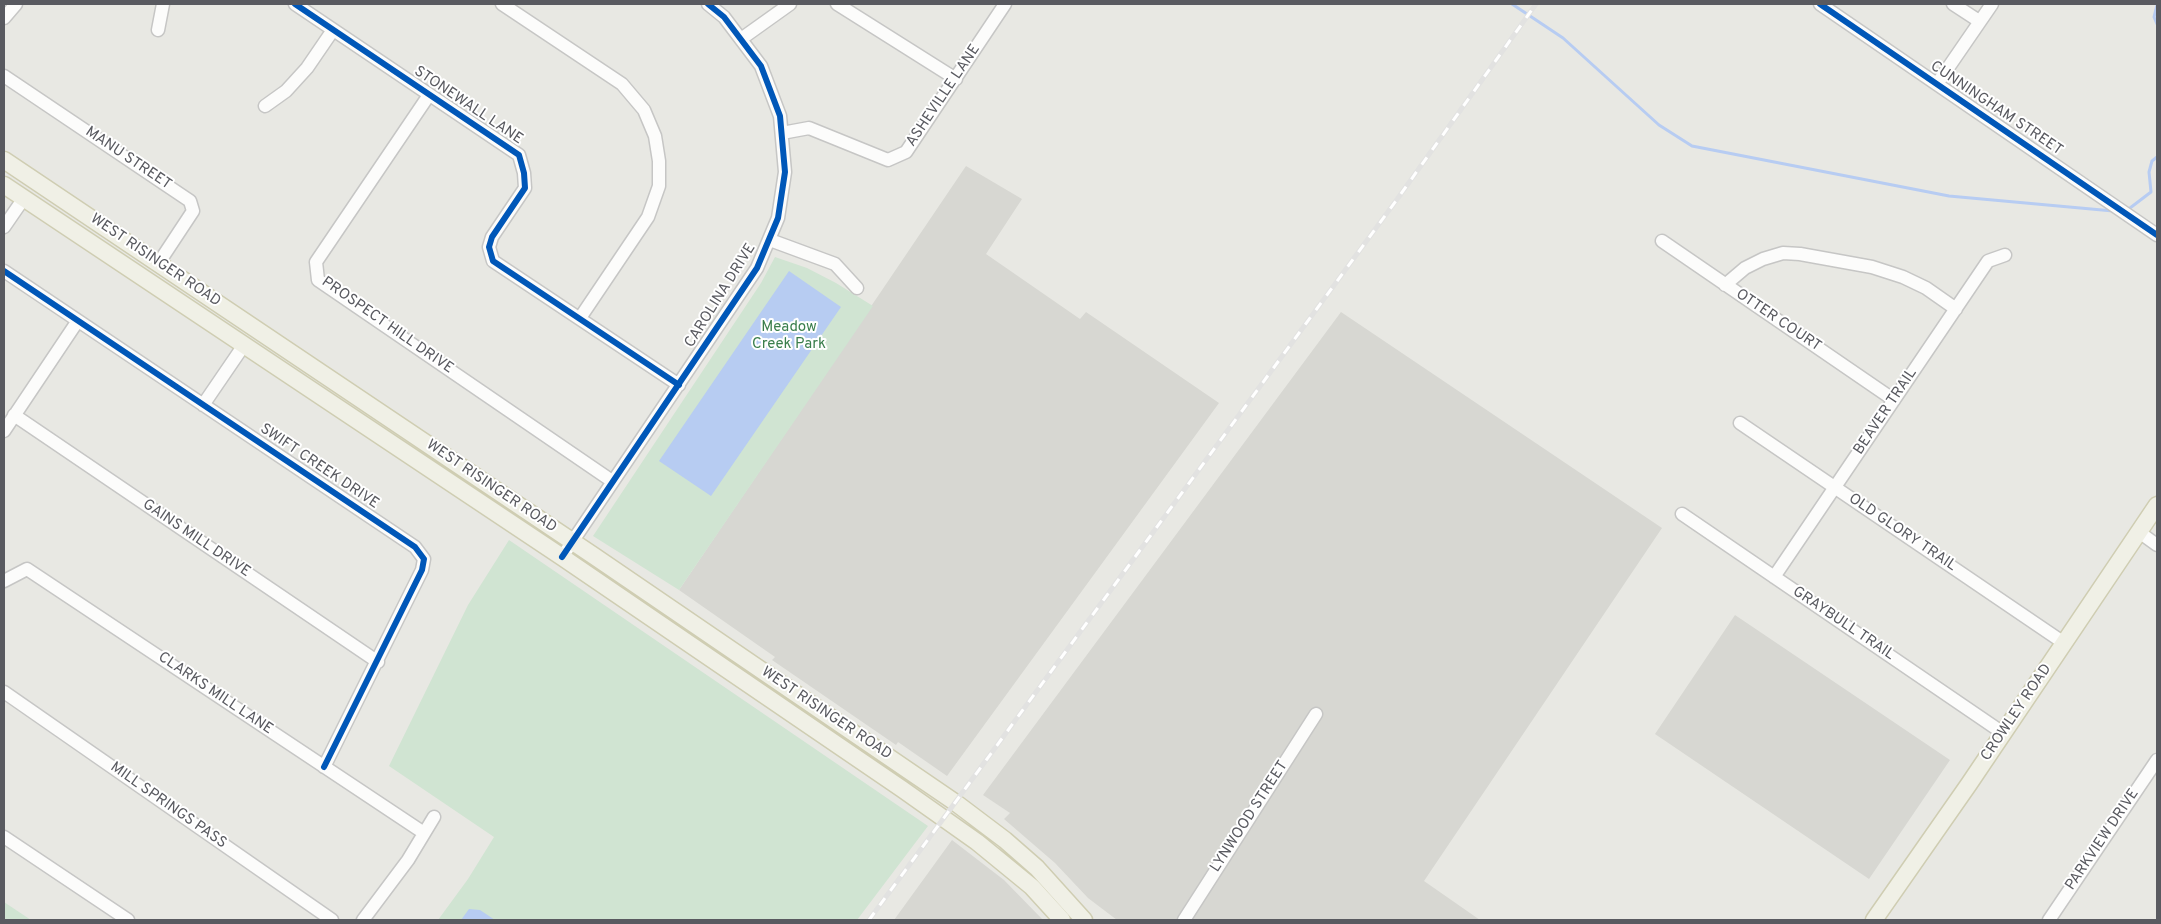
<!DOCTYPE html>
<style>
body{margin:0}
#map{position:relative;width:2161px;height:924px;overflow:hidden;background:#e8e8e3;font-family:Overpass,sans-serif}
canvas{display:block}
.frame{position:absolute;inset:0;border:5px solid #595a60;pointer-events:none}
</style>
<div id="map">
<canvas width="2161" height="924"></canvas>
<div class="frame"></div>
</div>
<script>
const c = document.querySelector('canvas').getContext('2d');
c.lineJoin = 'round';
function fillPath(path, color) {
  c.fillStyle = color;
  c.fill(path, 'evenodd');
}
function shape(rows) {
  const path = new Path2D();
  for (const r of rows) {
    path.moveTo(r[0], r[1]);
    for (let i = 2; i < r.length; i += 2) path.lineTo(r[i], r[i + 1]);
  }
  return path;
}
function stroke(path, color, width, dash) {
  c.strokeStyle = color;
  c.lineWidth = width;
  c.lineCap = dash ? 'butt' : 'round';
  c.setLineDash(dash || []);
  c.stroke(path);
}
function drawText(font, color, halo, rows, align = 'center') {
  c.font = font + ' Overpass,sans-serif';
  c.lineWidth = 4;
  c.setLineDash([]);
  c.textBaseline = 'middle';
  c.strokeStyle = halo;
  c.fillStyle = color;
  for (const [text, x, y, turn = 0] of rows) {
    c.save();
    c.translate(x, y);
    c.rotate((+turn || 0) * Math.PI / 180);
    c.textAlign = isNaN(turn) ? turn : align;
    if (halo) c.strokeText(text, 0, 0);
    c.fillText(text, 0, 0);
    c.restore();
  }
}
fillPath(shape([
 [966,166,1022,199,986,254,1080,319,1086,312,1219,403,947,776,898,742,896,745,772,660,775,657,679,590],
 [1341,312,1662,528,1424,881,1480,920,1117,920,1088,898,1055,863,1004,819,1010,813,983,795],
 [1735,615,1950,760,1869,879,1655,734],
 [952,840,1004,880,1043,920,894,920]
]), '#d7d7d2');
fillPath(shape([
 [775,257,807,268,836,283,873,306,679,590,593,536,761,283],
 [509,540,928,826,857,920,438,920,468,879,494,837,389,766,468,605],
 [4,902,31,920,4,920]
]), '#d0e4d2');
fillPath(shape([
 [789,271,841,307,711,496,659,461],
 [469,909,480,910,495,920,461,920]
]), '#b7ccf2');
stroke(shape([
 [1512,4,1563,38,1659,125,1692,146,1949,196,2113,211],
 [2157,5,2154,17,2157,24],
 [2130,208,2151,192,2149,172,2152,161,2157,157]
]), '#b7ccf2', 3);
const minor = shape([
 [295,4,519,155,524,173,525,188,492,237,489,247,493,261,679,385],
 [502,4,622,84,644,110,655,136,659,161,659,186,648,217,580,318],
 [837,4,956,79],
 [1820,4,2157,235],
 [1953,4,1979,21],
 [4,18,16,4],
 [158,30,163,4],
 [741,39,790,4],
 [4,76,190,201,193,211,158,264],
 [1937,84,1992,4],
 [429,95,316,262,318,280,612,481],
 [265,106,286,91,307,68,333,30],
 [782,133,809,128,888,160,906,152,1005,4],
 [4,227,24,198],
 [770,240,835,264,857,288],
 [1662,241,1894,400],
 [4,271,415,547,424,559,422,570,324,767],
 [1725,285,1745,268,1763,259,1783,253,1800,254,1872,267,1903,277,1926,288,1956,309],
 [203,405,244,345],
 [14,415,378,662],
 [1740,423,2064,643],
 [4,431,77,322],
 [1682,514,2003,733],
 [2139,532,2157,545],
 [562,557,757,268,778,218,785,172,780,116,761,66,724,17,708,4],
 [1774,577,1988,261,2005,255],
 [4,581,27,569,424,833],
 [4,692,332,920],
 [4,837,128,920],
 [363,920,408,860,434,817],
 [1184,920,1316,714],
 [2049,920,2157,760]
]);
const major = shape([
 [4,160,594,556,956,803,1005,840,1037,868,1084,920],
 [4,185,562,557,902,789,977,842,1032,887,1062,920],
 [1874,920,1969,784,2157,505]
]);
stroke(minor, '#c6c6c5', 15);
stroke(major, '#cfcdb2', 19);
stroke(minor, '#fcfcfb', 12);
stroke(major, '#f0f0e6', 16);
const rail = shape([
 [869,920,1398,198,1536,4]
]);
stroke(rail, '#e2e2e1', 5);
stroke(rail, '#fff', 3, [9]);
stroke(shape([
 [295,4,519,155,524,173,525,188,492,237,489,247,493,261,679,385],
 [1820,4,2157,235],
 [4,271,415,547,424,559,422,570,324,767],
 [562,557,757,268,778,218,785,172,780,116,761,66,724,17,708,4]
]), '#0057b8', 6);
drawText('15px', '#595a60', '#fff', [
 ["ASHEVILLE LANE",944,96,-56],
 ["STONEWALL LANE",468,106,34],
 ["CUNNINGHAM STREET",1996,109,34],
 ["MANU STREET",128,159,34],
 ["WEST RISINGER ROAD",155,261,34],
 ["CAROLINA DRIVE",721,296,-58],
 ["OTTER COURT",1778,321,34],
 ["PROSPECT HILL DRIVE",387,326,35],
 ["BEAVER TRAIL",1886,412,-56],
 ["SWIFT CREEK DRIVE",319,467,34],
 ["WEST RISINGER ROAD",491,487,34],
 ["OLD GLORY TRAIL",1902,533,34],
 ["GAINS MILL DRIVE",196,539,34],
 ["GRAYBULL TRAIL",1843,624,34],
 ["CLARKS MILL LANE",215,694,34],
 ["CROWLEY ROAD",2017,713,-56],
 ["WEST RISINGER ROAD",826,714,34],
 ["MILL SPRINGS PASS",168,806,35],
 ["LYNWOOD STREET",1250,817,-57],
 ["PARKVIEW DRIVE",2103,840,-56]
]);
drawText('15px', '#3a7e4c', '#fff', [
 ["Meadow",789,328],
 ["Creek Park",789,345]
]);
</script>
